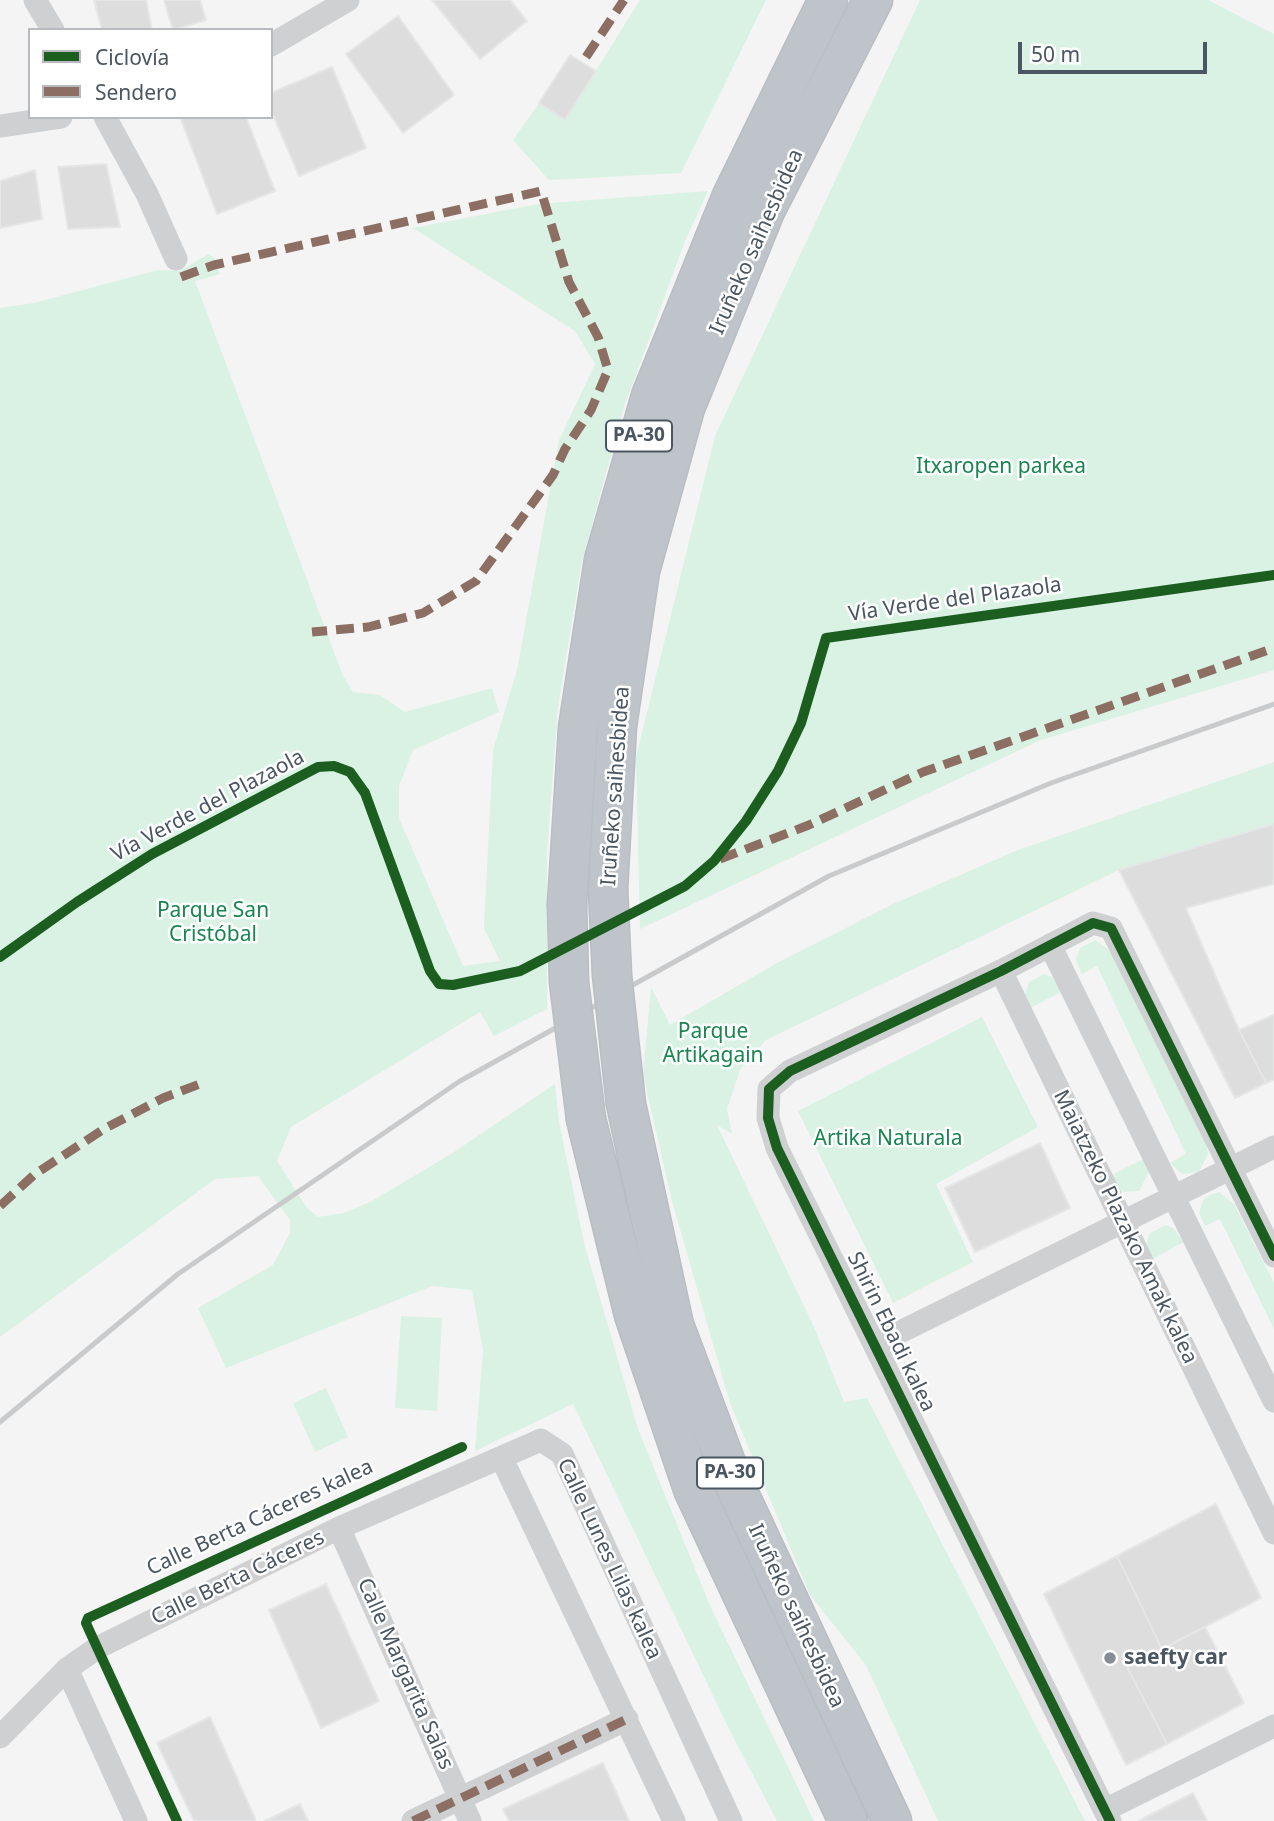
<!DOCTYPE html>
<meta charset="utf-8">
<style>
body{margin:0}
#map{position:relative;width:1274px;height:1821px;overflow:hidden;background:#f4f4f4;font-family:"Noto Sans",sans-serif}
canvas{display:block}
.legend{position:absolute;left:28px;top:28px;width:245px;height:91px;box-sizing:border-box;background:#fff;border:2px solid #b7bbc0;margin:0;padding:9px 12px;list-style:none;font-size:21px;color:#4a5661}
.legend li{display:flex;align-items:center;gap:14px;height:35px}
.legend b{width:35px;border:2px solid #b7bbc0}
.scale{position:absolute;left:1018px;top:42px;width:189px;height:32px;box-sizing:border-box;border:4px solid #4a5661;border-top:0;padding-left:9px;font-size:21px;line-height:24px;white-space:nowrap;color:#4a5661;-webkit-text-stroke:5px #fff;paint-order:stroke}
</style>
<div id="map">
<canvas width="1274" height="1821"></canvas>
<ul class="legend">
<li><b style="height:9px;background:#1b5e20"></b>Ciclovía</li>
<li><b style="height:9px;background:#8d6e63"></b>Sendero</li>
</ul>
<div class="scale">50 m</div>
</div>
<script>
const c = document.querySelector('canvas').getContext('2d');
c.lineJoin = 'round';
function fillPath(path, color) {
  c.fillStyle = color;
  c.fill(path, 'evenodd');
}
function shape(rows) {
  const path = new Path2D();
  for (const r of rows) {
    path.moveTo(r[0], r[1]);
    for (let i = 2; i < r.length; i += 2) path.lineTo(r[i], r[i + 1]);
  }
  return path;
}
function stroke(path, color, width, dash) {
  c.strokeStyle = color;
  c.lineWidth = width;
  c.lineCap = dash ? 'butt' : 'round';
  c.setLineDash(dash || []);
  c.stroke(path);
}
function drawText(font, color, halo, rows, align = 'center') {
  c.font = font + ' "Noto Sans",sans-serif';
  c.lineWidth = 5;
  c.setLineDash([]);
  c.textBaseline = 'middle';
  c.strokeStyle = halo;
  c.fillStyle = color;
  for (const [text, x, y, turn = 0] of rows) {
    c.save();
    c.translate(x, y);
    c.rotate((+turn || 0) * Math.PI / 180);
    c.textAlign = isNaN(turn) ? turn : align;
    if (halo) c.strokeText(text, 0, 0);
    c.fillText(text, 0, 0);
    c.restore();
  }
}
fillPath(shape([
 [640,0,766,0,681,173,549,180,513,140,539,103,565,120],
 [920,0,1208,0,1274,34,1274,670,1041,740,640,929,636,757,715,436],
 [708,191,685,241,623,410,581,566,558,707,547,852,547,1009,494,1036,480,1012,291,1127,277,1161,307,1208,318,1217,344,1213,372,1201,451,1154,555,1084,559,1122,584,1243,638,1429,711,1608,814,1821,777,1821,730,1731,573,1404,475,1451,483,1350,472,1290,432,1286,226,1368,198,1308,273,1265,290,1233,290,1220,258,1176,215,1179,0,1337,0,308,34,303,158,270,179,271,209,254,215,259,220,274,195,281,343,676,353,692,380,695,405,712,492,688,499,712,413,750,399,786,399,818,463,966,500,961,484,928,493,750,517,670,559,440,595,364,575,331,413,228,538,204],
 [1274,762,1274,824,1119,870,766,1040,740,1070,727,1109,732,1134,717,1125,815,1329,844,1402,867,1398,1085,1821,938,1821,866,1665,810,1595,730,1403,672,1201,643,1075,651,987,670,1025,777,963,891,905,1018,850],
 [1095,940,1111,951,1206,1145,1208,1154,1199,1172,1182,1174,1170,1163,1186,1154,1097,966,1082,974,1076,960,1080,948],
 [1044,974,1052,977,1063,991,1030,1008,1025,995,1029,982],
 [982,1017,1038,1127,936,1184,973,1262,893,1303,798,1111],
 [1143,1159,1149,1172,1139,1191,1122,1192,1108,1177],
 [1219,1192,1234,1204,1274,1283,1274,1329,1220,1219,1205,1226,1199,1213,1203,1200,1209,1195],
 [1166,1225,1173,1228,1184,1242,1152,1259,1146,1246,1150,1233],
 [401,1316,442,1318,437,1411,395,1408],
 [326,1388,348,1437,315,1452,293,1403]
]), '#d9f2e3');
const building = shape([
 [94,0,146,0,152,30,102,30,94,0],
 [164,0,200,0,206,20,173,30,164,0],
 [432,0,510,0,527,21,480,59,432,0],
 [398,16,454,95,403,133,346,54,398,16],
 [570,55,596,71,565,120,539,103,570,55],
 [332,67,366,148,299,176,271,110,271,93,332,67],
 [180,117,246,117,275,191,217,214,180,117],
 [106,164,120,227,68,229,58,167,106,164],
 [35,170,42,219,0,228,0,181,35,170],
 [1274,824,1274,884,1186,908,1239,1030,1266,1083,1235,1098,1119,870,1274,824],
 [1274,1015,1274,1080,1266,1083,1239,1030,1274,1015],
 [1040,1143,1070,1208,975,1252,945,1188,1040,1143],
 [1216,1504,1261,1598,1162,1649,1117,1556,1216,1504],
 [1117,1556,1162,1649,1127,1667,1167,1744,1126,1765,1044,1594,1117,1556],
 [326,1584,379,1701,321,1728,269,1610,326,1584],
 [1205,1627,1244,1703,1167,1744,1127,1667,1205,1627],
 [210,1717,256,1821,194,1821,157,1743,210,1717],
 [603,1763,629,1821,509,1821,503,1809,603,1763],
 [1193,1793,1207,1821,1139,1821,1144,1818,1193,1793],
 [300,1804,308,1821,265,1821,300,1804]
]);
fillPath(building, '#ddddde');
stroke(building, '#e5e6e7', 2);
const highway = shape([
 [608,889,617,726,640,571,685,408,765,211,873,0],
 [567,904,578,728,604,560,651,396,732,196,828,0],
 [626,1104,674,1325,732,1479,892,1821],
 [586,1119,634,1315,693,1489,848,1821]
]);
stroke(highway, '#b9bec3', 41);
stroke(shape([
 [35,0,53,30],
 [271,45,348,0],
 [105,117,147,194,176,259],
 [0,126,61,117],
 [1050,945,1274,1401],
 [1001,971,1274,1533],
 [876,1344,1274,1147],
 [502,1459,674,1821],
 [339,1528,470,1821],
 [67,1669,136,1821],
 [0,1737,67,1669,97,1648,339,1528,541,1440,562,1454,731,1821],
 [1105,1810,1274,1726],
 [413,1821,627,1719],
 [1110,1821,777,1148,768,1118,769,1089,790,1071,1001,971,1093,923,1111,928,1274,1256]
]), '#ced0d2', 23);
stroke(highway, '#bec4c9', 38);
stroke(shape([
 [0,1422,178,1274,460,1081,829,876,1051,783,1274,704]
]), '#c9cacc', 5);
const highwayBridge = shape([
 [608,889,612,975,626,1104],
 [567,904,569,982,586,1119]
]);
stroke(highwayBridge, '#b9bec3', 41, []);
stroke(highwayBridge, '#bec4c9', 38);
stroke(shape([
 [586,57,624,0],
 [181,277,214,265,541,191,569,282,598,337,608,370,591,410,565,449,553,475,476,581,423,613,368,627,312,632],
 [720,859,809,825,923,772,1274,648],
 [0,1206,35,1174,104,1129,163,1098,205,1082],
 [413,1821,627,1719]
]), '#8d6e63', 9, [18, 9]);
stroke(shape([
 [0,957,77,902,152,854,318,767,334,766,350,772,365,793,430,971,439,984,453,985,520,971,685,886,714,861,746,821,778,771,801,723,826,638,1274,575],
 [177,1821,90,1632,86,1623,88,1618,462,1447],
 [1110,1821,777,1148,768,1118,769,1089,790,1071,1001,971,1093,923,1111,928,1274,1256]
]), '#1b5e20', 10);
for (const [x, y, r, color] of [
 [1110,1658,7,"#868d94"]
]) {
  const dot = new Path2D();
  dot.arc(x, y, r, 0, 2 * Math.PI);
  c.fillStyle = color;
  c.fill(dot);
  stroke(dot, '#fff', 2.5);
}
for (const [x, y, w] of [
 [639,436,66],
 [730,1473,66]
]) {
  const box = new Path2D();
  box.roundRect(x - w / 2, y - 15.5, w, 31, 5);
  c.fillStyle = '#fff';
  c.fill(box);
  stroke(box, '#4a5661', 2);
}
drawText('bold 19px', '#4a5661', null, [
 ["PA-30",639,436],
 ["PA-30",730,1473]
]);
drawText('21px', '#4a5661', '#fff', [
 ["Iruñeko saihesbidea",757,242,-66],
 ["Vía Verde del Plazaola",955,600,-8],
 ["Iruñeko saihesbidea",616,786,-86],
 ["Vía Verde del Plazaola",208,806,-28],
 ["Maiatzeko Plazako Amak kalea",1125,1227,64],
 ["Shirin Ebadi kalea",891,1332,64],
 ["Calle Berta Cáceres kalea",260,1518,-25],
 ["Calle Lunes Lilas kalea",609,1559,65],
 ["Calle Berta Cáceres",238,1578,-26],
 ["Iruñeko saihesbidea",796,1616,65],
 ["Calle Margarita Salas",405,1674,66]
]);
drawText('21px', '#17864f', '#fff', [
 ["Itxaropen parkea",1001,467],
 ["Parque San",213,911],
 ["Cristóbal",213,935],
 ["Parque",713,1032],
 ["Artikagain",713,1056],
 ["Artika Naturala",888,1139]
]);
drawText('bold 21px', '#4a5661', '#fff', [
 ["saefty car",1124,1658]
], 'left');
</script>
